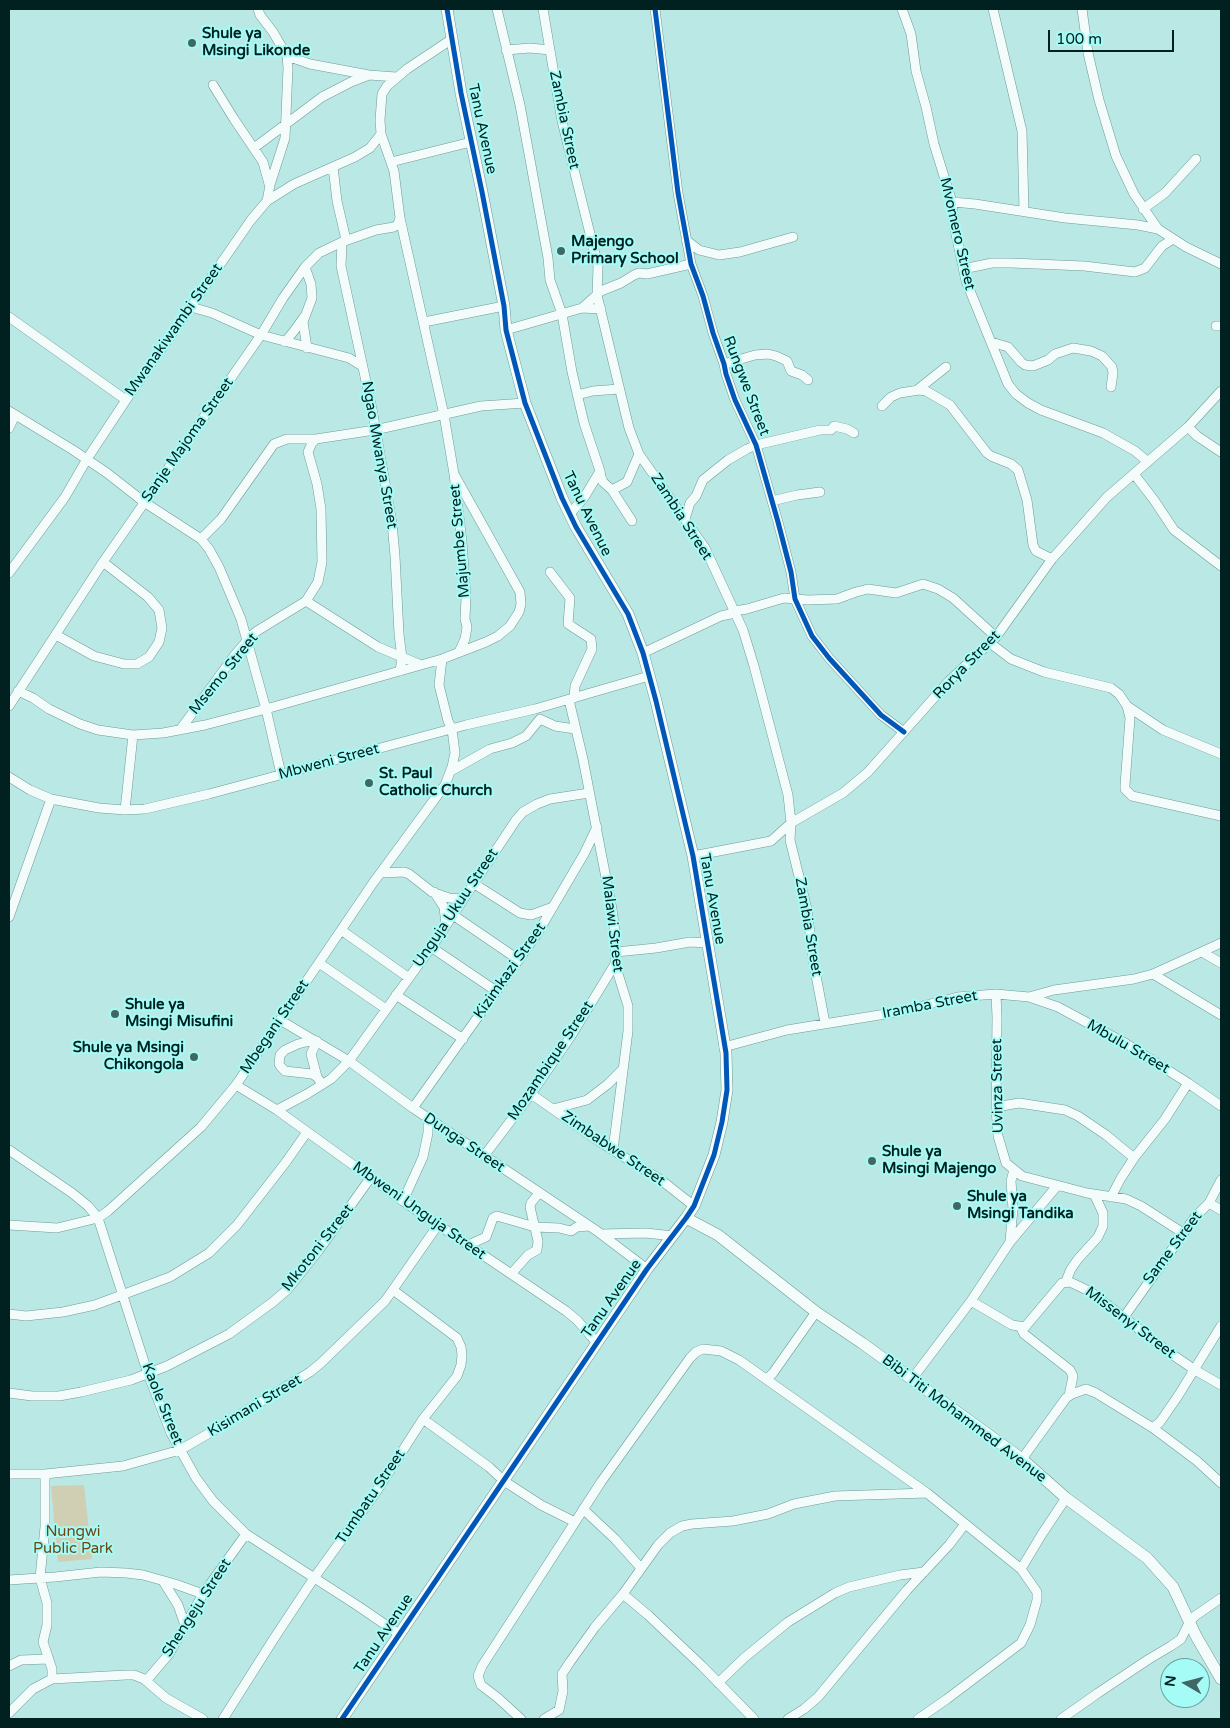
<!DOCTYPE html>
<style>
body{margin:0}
#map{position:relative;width:1230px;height:1728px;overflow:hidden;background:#b9e8e5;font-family:"Varela Round",sans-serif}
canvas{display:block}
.frame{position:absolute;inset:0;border:10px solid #002120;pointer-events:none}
.north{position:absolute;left:1160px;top:1658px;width:50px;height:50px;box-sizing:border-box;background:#a5fcf6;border:1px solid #63a4a0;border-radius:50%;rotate:278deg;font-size:14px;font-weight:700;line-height:20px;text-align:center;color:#002120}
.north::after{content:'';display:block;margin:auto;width:18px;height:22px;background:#416765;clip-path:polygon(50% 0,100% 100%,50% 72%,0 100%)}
.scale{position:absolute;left:1048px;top:30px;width:126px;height:22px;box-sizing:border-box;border:2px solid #002120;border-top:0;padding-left:6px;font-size:15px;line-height:18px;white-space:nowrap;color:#002120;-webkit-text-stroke:4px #a5fcf6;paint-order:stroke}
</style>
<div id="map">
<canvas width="1230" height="1728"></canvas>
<div class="frame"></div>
<div class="north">N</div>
<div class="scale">100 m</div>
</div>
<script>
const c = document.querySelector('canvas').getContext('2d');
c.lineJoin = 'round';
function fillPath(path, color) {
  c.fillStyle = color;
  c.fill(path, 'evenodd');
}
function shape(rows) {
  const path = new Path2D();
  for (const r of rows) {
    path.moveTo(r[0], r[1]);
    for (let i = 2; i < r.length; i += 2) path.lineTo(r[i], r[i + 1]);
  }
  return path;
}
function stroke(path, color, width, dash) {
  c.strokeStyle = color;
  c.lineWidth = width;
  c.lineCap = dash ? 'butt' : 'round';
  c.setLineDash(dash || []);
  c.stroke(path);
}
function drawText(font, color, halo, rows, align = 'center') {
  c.font = font + ' "Varela Round",sans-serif';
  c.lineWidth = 4;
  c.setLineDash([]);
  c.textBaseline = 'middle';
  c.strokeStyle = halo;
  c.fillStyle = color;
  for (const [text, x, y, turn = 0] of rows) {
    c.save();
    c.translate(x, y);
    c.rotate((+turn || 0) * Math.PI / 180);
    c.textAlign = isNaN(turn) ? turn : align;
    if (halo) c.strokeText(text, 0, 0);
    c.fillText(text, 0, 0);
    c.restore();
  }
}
fillPath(shape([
 [84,1485,92,1559,58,1562,51,1486]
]), '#d0cfb4');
const minor = shape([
 [258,9,260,15,273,32,287,56,288,68,285,138,270,185,267,201],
 [497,9,520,105,548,258,550,280,562,314,572,372,584,423,600,471,601,477,603,482,612,490,632,521],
 [543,9,562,121,598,266,597,295,629,428,639,454,705,548,743,630,754,666,788,795,791,823,790,840,807,909,814,965,825,1023],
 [655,9,678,193,691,264,703,296,713,333,724,364,726,374,735,400,756,445,778,522,791,572,795,599,812,636,829,658,881,715,904,732],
 [902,9,911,34,916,71,926,107,934,144,952,202,954,225,966,281,1008,384,1016,394,1028,403,1041,410,1103,433,1135,451,1148,462],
 [993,9,1022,131,1024,211],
 [1082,9,1088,53,1099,100,1116,156,1134,194,1158,229,1186,247,1221,264],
 [452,39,407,69,387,86,382,94,380,120,381,134,394,171,400,218,444,415,454,474,462,542,466,597,465,619,467,627,465,639,459,652],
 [506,50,530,48,550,50],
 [287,56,310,64,369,75,396,77],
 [213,85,234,119,263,162,269,184],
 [254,148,322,97,351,82,369,75],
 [391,162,471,142],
 [333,167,337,201,346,240],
 [952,202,975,204,1065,218,1138,225,1158,229],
 [1143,209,1165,193,1196,159],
 [686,240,699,250,719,255,740,252,793,237],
 [342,242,341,266,372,409,392,523,395,556,399,634,402,658,400,671],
 [305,267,311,284,312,298,303,322,307,348],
 [963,269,992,263,1011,263,1084,266,1135,272,1145,268,1162,246,1173,239],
 [191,307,212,313,261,335,349,358,362,366],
 [582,308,601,291,621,283,634,275,639,273,647,274,691,264],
 [9,317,126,400],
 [424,322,504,306],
 [1216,326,1221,326],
 [506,330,582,308,601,309],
 [285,342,294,331,304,317],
 [991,342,1008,347,1021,362,1025,365,1033,366,1048,360,1055,354,1073,348,1091,351,1102,356,1112,367,1113,373,1111,387],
 [724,364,755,355,768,354,776,356,787,361,791,371,802,375,808,380],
 [917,390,946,367],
 [577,395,593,391,619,389],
 [882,406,891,397,900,393,919,390,926,391,950,405,987,453,991,456,1011,464,1018,470,1027,500,1033,545,1036,551,1052,559],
 [9,411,73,450,107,473,144,502,201,539,209,549,219,567,241,619,266,709,281,774],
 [1188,427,1197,436,1221,452],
 [9,428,15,415],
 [1134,474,1154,500,1174,530,1221,566],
 [612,490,627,482,639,454],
 [772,501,797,495,820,492],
 [570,514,585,496,600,471],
 [685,519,690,503,696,496,703,480,728,460,747,449,756,445,820,430,831,430,834,426,847,429,854,433],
 [201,539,221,519,274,444,287,439,316,439],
 [550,572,570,598,568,624,591,639,592,649,575,686,574,698],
 [9,573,65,497,87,459,126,400,251,220,267,201,294,184,355,157,370,148,381,134],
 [306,601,378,647,421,665],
 [734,611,747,609,784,598,808,600,837,599,856,592,868,589,896,593,923,584,938,589,953,598,996,637],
 [56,635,94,656,124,664,137,664,149,657,159,642,162,628,159,610,148,597,103,562],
 [990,643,1011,659,1044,672,1111,688,1119,694,1127,706,1130,718,1125,785,1125,789,1132,796,1221,816],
 [643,653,721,616,735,613],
 [18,691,33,698,49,709,80,724,98,730,133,735,163,733,205,725,266,709,442,659,486,642,498,636,510,626,519,612,521,604,520,592,454,474],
 [569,700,583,759,612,909,615,932,615,964,628,1006,628,1031,613,1150],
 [9,706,103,562,261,335,283,298,305,267,319,253,342,242,376,230,394,227,398,224,400,218],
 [1127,706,1163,730,1221,754],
 [180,730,234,656,252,635,257,631,306,601,318,582,322,562,321,509,317,484,308,452,312,443,316,439,375,430,481,406,525,403],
 [451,771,490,749,512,743,526,736,540,719,555,726,575,729],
 [9,777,30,790,51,799,99,808,125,810,145,809,209,794,466,725,535,709,649,676],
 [125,810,133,735],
 [693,856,771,841,791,823,843,793,868,772,949,681,996,637,1052,559,1107,497,1188,427,1221,391],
 [381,873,404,872,409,874,432,892,449,898,463,899],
 [473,883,520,913,531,915,553,907],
 [434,892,444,907,446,925],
 [453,915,519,960],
 [9,917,51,799],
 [341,930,409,978],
 [431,947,496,991],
 [616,952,656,948,690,942,708,943],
 [1202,952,1221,963],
 [319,963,386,1009],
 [1153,974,1221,1015],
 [996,994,997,1017,996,1107,998,1136,1006,1163,1022,1176,1087,1193,1126,1199,1141,1206,1183,1233],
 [396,995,463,1039],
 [1029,997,1058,1007,1125,1043,1188,1083,1221,1106],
 [280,1020,349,1061,413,1108,597,1231,647,1269],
 [314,1040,298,1044,285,1050,280,1055,279,1064,281,1067,285,1071,312,1074,317,1077,322,1084],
 [317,1041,311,1054,317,1077],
 [724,1047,787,1030,898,1012,958,997,996,994,1029,997,1054,990,1134,979,1153,974,1221,943],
 [236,1085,277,1110,403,1201,566,1311,577,1320,597,1343],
 [531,1094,600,1142,661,1180,694,1206],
 [996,1107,1019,1103,1065,1110,1078,1116,1106,1135,1134,1158],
 [413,1108,537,934,584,854,597,827],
 [553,1109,587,1100,608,1084,623,1069],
 [277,1110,307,1094,331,1079,349,1061,437,939,516,820,523,812,537,804,550,799,589,793],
 [9,1150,72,1193,88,1206,98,1218,148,1374,171,1433,196,1478,213,1501,246,1534,358,1606,399,1634],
 [484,1156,531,1094,571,1036,615,964],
 [1111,1197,1121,1178,1134,1158,1165,1119,1188,1083],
 [403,1201,423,1157,428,1133,428,1118],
 [1209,1203,1221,1210],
 [9,1225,57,1228,98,1218,108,1211,201,1127,236,1085,373,883,445,785,452,767,455,753,452,729,448,721,439,685,442,659],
 [601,1234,646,1233,673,1236],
 [1010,1241,1013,1209,1011,1181,1014,1170],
 [468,1245,486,1237,493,1218,497,1216,535,1227,559,1228,571,1231,577,1227,589,1226],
 [511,1274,528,1255,537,1250,538,1241,530,1207,531,1203,539,1193],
 [1066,1281,1071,1269,1078,1259,1098,1237,1103,1226,1103,1213,1094,1194],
 [971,1301,1012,1325,1025,1327,1062,1283,1070,1282,1091,1292,1170,1353,1195,1370,1221,1385],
 [9,1314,26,1316,63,1312,95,1305,170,1277,209,1253,237,1225,286,1162,307,1132],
 [1124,1317,1195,1217,1209,1203,1221,1180],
 [1021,1328,1024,1334,1070,1370,1073,1376,1069,1396],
 [767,1379,773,1373,816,1312],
 [912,1379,971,1301,1010,1242,1057,1186],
 [9,1393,32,1396,59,1396,81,1392,131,1380,167,1366,229,1334,273,1302,288,1289,319,1250,371,1177],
 [423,1419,489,1467,504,1481,541,1505,575,1522],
 [1153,1428,1160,1422,1178,1396,1221,1326],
 [1022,1459,1066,1398,1072,1394,1086,1389,1096,1393,1153,1428,1197,1461,1221,1483],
 [9,1474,45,1474,123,1466,180,1450,206,1435,310,1372,321,1363,385,1301,438,1225],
 [45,1474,45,1527,40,1578,47,1603,47,1625,43,1642,52,1669,52,1679],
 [583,1509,615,1539,641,1568],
 [1021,1569,1042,1534,1066,1498],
 [9,1580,55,1577,101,1572,126,1573,143,1575,175,1584,203,1594],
 [163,1581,178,1605,185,1625],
 [623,1594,648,1615,702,1666,754,1719],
 [9,1666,21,1660,49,1659],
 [146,1681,169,1654,203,1594,246,1534],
 [718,1683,744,1658,788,1622,835,1593,849,1587,900,1575,924,1572],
 [9,1713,33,1689,52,1679,126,1675,134,1675,144,1679,166,1698,203,1719],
 [223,1719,273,1640,314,1578,376,1492,423,1419,457,1376,461,1365,462,1355,461,1347,457,1338,393,1290],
 [521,1719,498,1698,481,1685,478,1676,482,1666,601,1482,690,1358,696,1352,703,1349,721,1351,739,1360,927,1493,1021,1569,1037,1592,1037,1600,1030,1625,1021,1643,947,1699,918,1719],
 [544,1719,559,1710,563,1691,562,1674,570,1662,595,1627,623,1594,658,1545,670,1533,682,1526,692,1524,733,1521,768,1514,794,1504,835,1496,927,1493],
 [788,1719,804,1709,818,1697,907,1590,949,1545,965,1524],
 [1061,1719,1098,1693,1149,1659,1171,1646,1181,1639,1190,1621,1195,1616,1221,1598]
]);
const tertiary = shape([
 [686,1218,718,1235,816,1312,862,1343,1022,1459,1066,1498,1147,1558,1173,1587,1196,1636,1221,1679],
 [342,1719,647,1269,686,1218,694,1206,714,1155,722,1122,727,1090,726,1053,693,856,656,701,643,653,628,614,576,527,562,498,525,403,506,330,504,306,482,192,461,93,447,9]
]);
stroke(minor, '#719996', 10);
stroke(tertiary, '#719996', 12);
stroke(minor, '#f4fcfb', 9);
stroke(tertiary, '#f4fcfb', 11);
stroke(shape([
 [655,9,678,193,691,264,703,296,713,333,724,364,726,374,735,400,756,445,778,522,791,572,795,599,812,636,829,658,881,715,904,732],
 [342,1719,647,1269,686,1218,694,1206,714,1155,722,1122,727,1090,726,1053,693,856,656,701,643,653,628,614,576,527,562,498,525,403,506,330,504,306,482,192,461,93,447,9]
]), '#0057b8', 5);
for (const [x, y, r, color] of [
 [192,43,5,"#416765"],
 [561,251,5,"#416765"],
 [369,783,5,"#416765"],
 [115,1014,5,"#416765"],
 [194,1057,5,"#416765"],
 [872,1161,5,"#416765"],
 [957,1206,5,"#416765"]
]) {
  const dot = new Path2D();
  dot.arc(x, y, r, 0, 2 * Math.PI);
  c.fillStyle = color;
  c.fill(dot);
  stroke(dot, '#a5fcf6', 2);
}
drawText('bold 15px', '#002120', '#a5fcf6', [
 ["Shule ya",202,34],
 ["Msingi Likonde",202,51],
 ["Majengo",571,242],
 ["Primary School",571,259],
 ["St. Paul",379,774],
 ["Catholic Church",379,791],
 ["Shule ya",125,1005],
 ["Msingi Misufini",125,1022],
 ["Shule ya Msingi",184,1048,"right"],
 ["Chikongola",184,1065,"right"],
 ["Shule ya",882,1152],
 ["Msingi Majengo",882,1169],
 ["Shule ya",967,1197],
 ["Msingi Tandika",967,1214]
], 'left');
drawText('15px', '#002120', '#a5fcf6', [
 ["Zambia Street",564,120,78],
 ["Tanu Avenue",482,129,78],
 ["Mvomero Street",957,234,77],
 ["Mwanakiwambi Street",174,330,-55],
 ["Rungwe Street",746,386,69],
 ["Sanje Majoma Street",188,440,-55],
 ["Ngao Mwanya Street",379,455,80],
 ["Tanu Avenue",587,514,64],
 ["Zambia Street",681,517,57],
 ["Majumbe Street",460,541,-95],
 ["Rorya Street",967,665,-46],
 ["Msemo Street",224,674,-51],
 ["Mbweni Street",329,762,-15],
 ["Tanu Avenue",712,899,80],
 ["Unguja Ukuu Street",456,908,-56],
 ["Malawi Street",612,924,83],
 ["Zambia Street",808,927,80],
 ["Kizimkazi Street",510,971,-55],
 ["Iramba Street",930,1005,-11],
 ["Mbegani Street",275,1027,-56],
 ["Mbulu Street",1128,1047,30],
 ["Mozambique Street",551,1061,-56],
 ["Uvinza Street",998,1086,-91],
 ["Dunga Street",464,1143,34],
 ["Zimbabwe Street",613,1149,34],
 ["Mbweni Unguja Street",419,1211,35],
 ["Mkotoni Street",318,1248,-52],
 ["Same Street",1173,1248,-53],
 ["Tanu Avenue",612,1299,-55],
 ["Missenyi Street",1130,1323,37],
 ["Kaole Street",162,1404,68],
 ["Kisimani Street",255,1406,-31],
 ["Bibi Titi Mohammed Avenue",964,1419,37],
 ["Tumbatu Street",371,1497,-56],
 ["Shengeju Street",197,1608,-57],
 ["Tanu Avenue",384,1634,-56]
]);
drawText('15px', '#6c4714', '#a5fcf6', [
 ["Nungwi",73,1532],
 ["Public Park",73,1549]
]);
</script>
